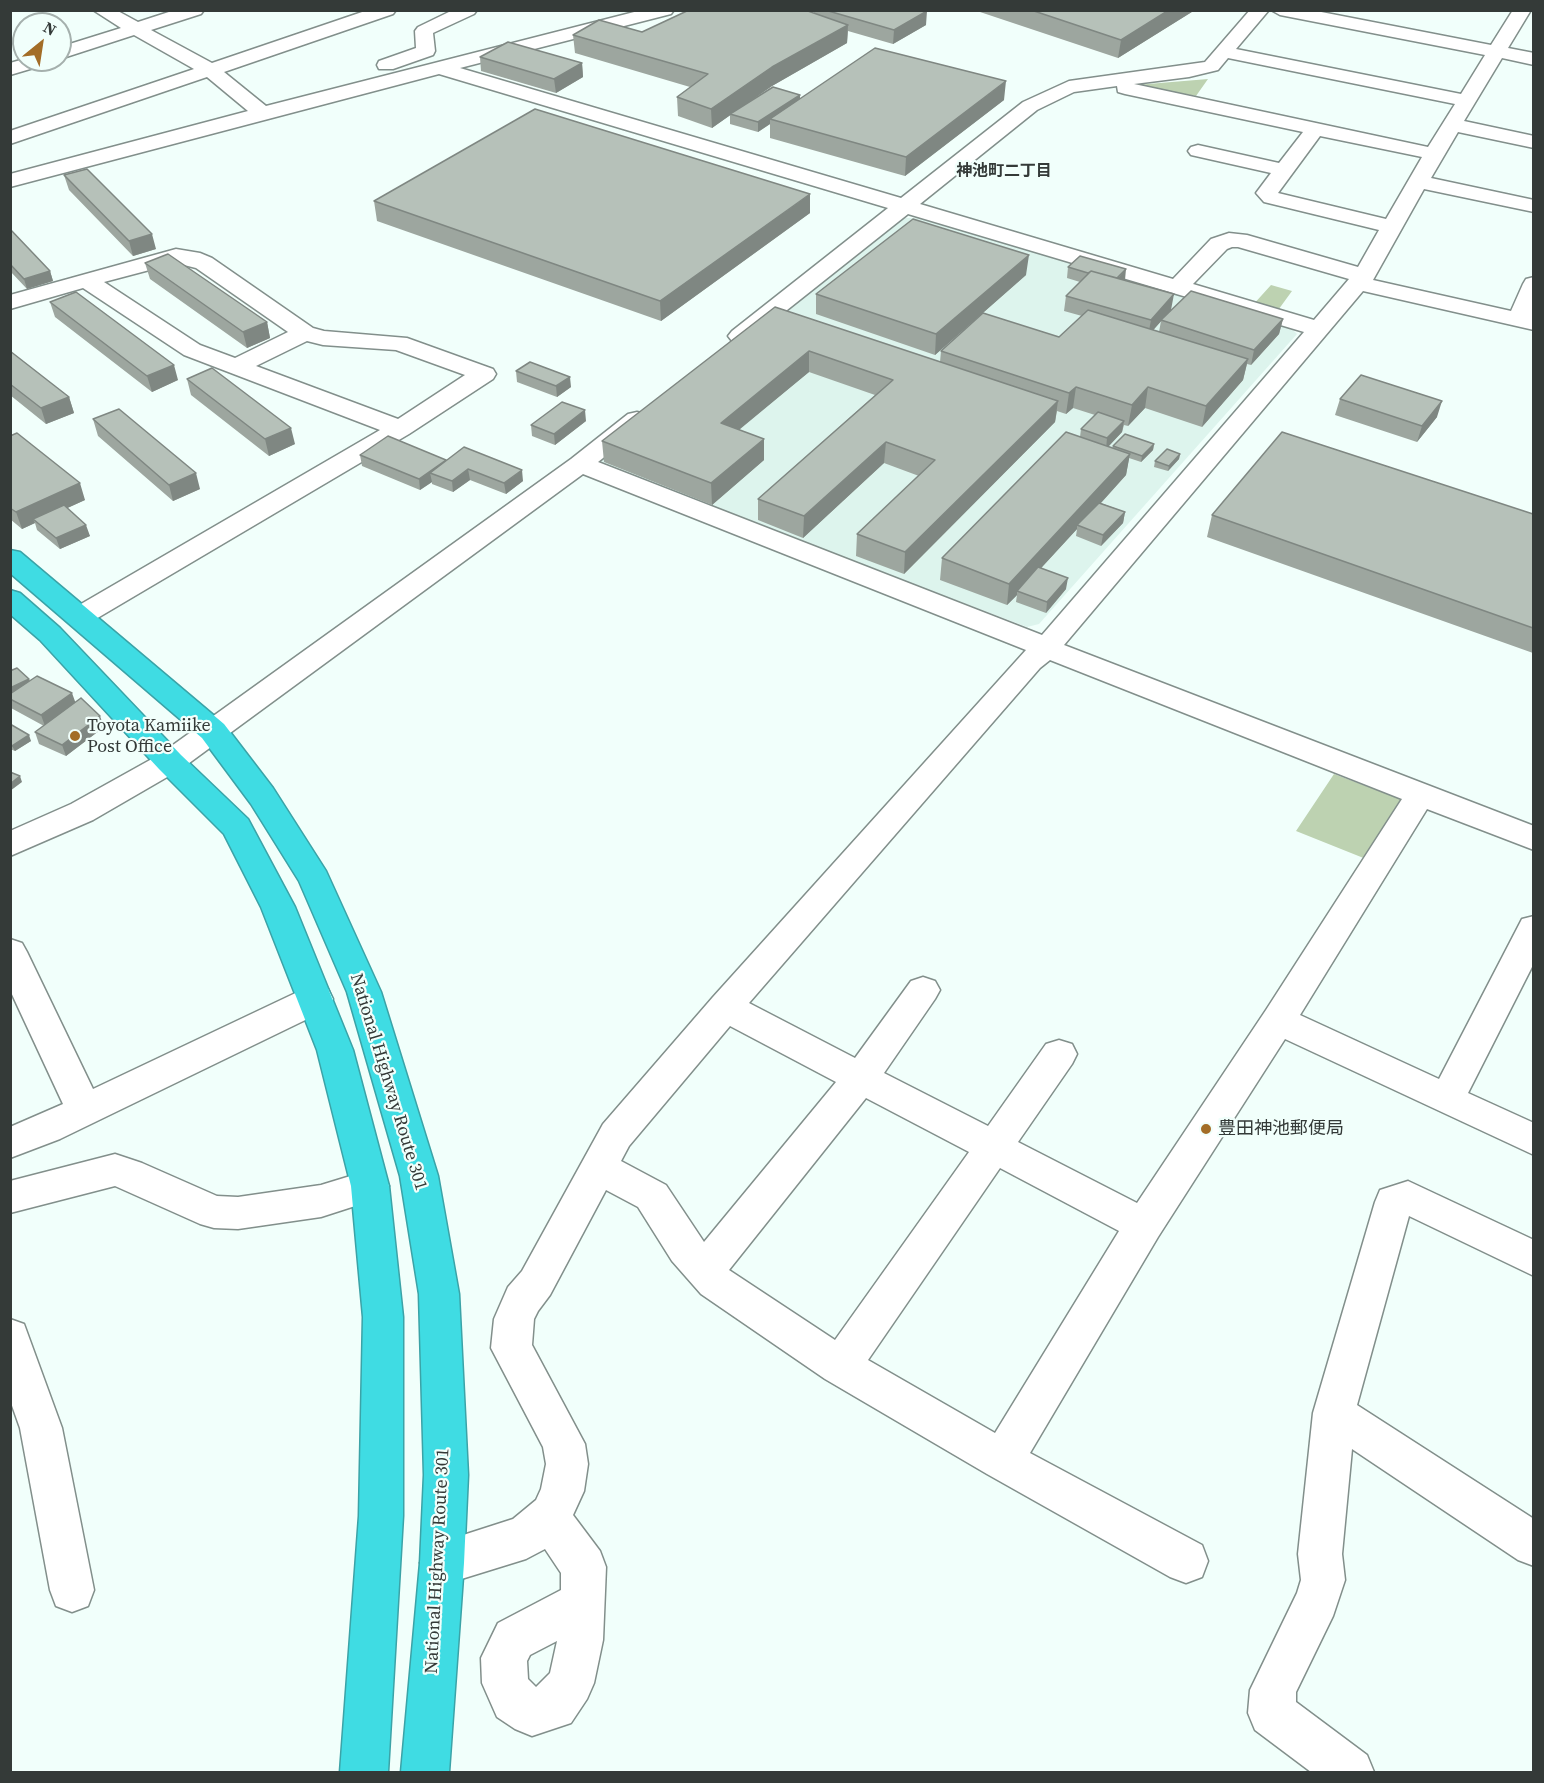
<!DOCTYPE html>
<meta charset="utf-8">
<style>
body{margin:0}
#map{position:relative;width:1544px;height:1783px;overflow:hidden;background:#f1fffb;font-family:"Source Serif 4",serif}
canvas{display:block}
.frame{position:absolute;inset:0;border:12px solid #343a38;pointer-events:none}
.north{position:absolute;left:12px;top:12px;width:60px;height:60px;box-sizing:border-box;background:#f1fffb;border:2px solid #a5b0ad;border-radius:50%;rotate:30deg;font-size:16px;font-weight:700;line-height:24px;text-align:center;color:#343a38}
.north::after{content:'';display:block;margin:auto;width:21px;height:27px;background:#a36d27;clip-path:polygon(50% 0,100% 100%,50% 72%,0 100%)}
</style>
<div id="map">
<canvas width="1544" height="1783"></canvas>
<div class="frame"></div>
<div class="north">N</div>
</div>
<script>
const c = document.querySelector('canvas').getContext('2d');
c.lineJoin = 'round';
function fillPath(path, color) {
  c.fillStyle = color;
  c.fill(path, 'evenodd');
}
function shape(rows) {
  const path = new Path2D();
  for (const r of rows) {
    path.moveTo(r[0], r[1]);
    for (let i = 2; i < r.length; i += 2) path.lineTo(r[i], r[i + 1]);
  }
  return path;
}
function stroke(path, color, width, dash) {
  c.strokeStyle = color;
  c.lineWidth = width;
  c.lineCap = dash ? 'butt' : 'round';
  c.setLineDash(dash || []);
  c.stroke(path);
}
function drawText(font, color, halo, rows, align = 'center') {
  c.font = font + ' "Source Serif 4","Noto Sans JP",serif';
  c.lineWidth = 4.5;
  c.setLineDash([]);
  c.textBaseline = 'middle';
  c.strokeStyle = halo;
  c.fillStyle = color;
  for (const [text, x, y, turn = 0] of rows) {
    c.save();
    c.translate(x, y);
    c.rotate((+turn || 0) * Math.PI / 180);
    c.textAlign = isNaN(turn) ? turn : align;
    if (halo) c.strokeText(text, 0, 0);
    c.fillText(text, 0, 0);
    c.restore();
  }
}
fillPath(shape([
 [903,218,921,218,1289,326,1297,334,1039,624,1027,627,601,466,599,460]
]), '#ddf4ed');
fillPath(shape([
 [1208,79,1196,96,1136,85],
 [1271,285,1292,291,1276,313,1252,306],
 [1334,774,1403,800,1366,859,1296,831]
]), '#bdd2b1');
const minor = shape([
 [93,10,116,10,138,22,175,10,204,10,201,14,151,30,212,63,368,10,396,10,393,14,224,72,266,106,642,10,674,10,671,14,460,68,901,198,1023,102,1069,81,1205,62,1250,10,1269,10,1236,49,1461,94,1485,55,1280,15,1271,10,1311,10,1491,45,1513,10,1531,10,1508,48,1534,53,1534,65,1502,58,1464,121,1534,136,1534,148,1458,132,1431,178,1534,200,1534,212,1424,189,1373,280,1511,311,1523,284,1526,279,1534,277,1534,330,1363,291,1064,645,1534,826,1534,850,1427,809,1300,1015,1439,1079,1522,919,1534,916,1534,963,1468,1093,1534,1123,1534,1155,1285,1039,1158,1237,1030,1453,1202,1545,1208,1561,1202,1577,1186,1583,1170,1577,987,1474,825,1379,701,1294,672,1261,638,1207,606,1190,550,1295,538,1311,534,1319,532,1345,585,1444,588,1464,584,1491,573,1515,600,1551,606,1567,603,1640,594,1683,587,1699,571,1723,532,1736,515,1729,497,1717,482,1683,481,1658,498,1623,561,1590,561,1573,545,1549,526,1559,442,1585,426,1579,420,1563,426,1547,513,1519,536,1500,541,1489,546,1464,543,1447,491,1348,494,1319,508,1287,522,1271,603,1124,713,997,1026,650,583,474,181,769,93,820,10,856,10,831,71,804,159,755,571,459,628,414,637,412,646,414,649,419,646,424,598,462,1042,635,1304,332,908,214,748,341,740,343,732,341,728,336,732,331,888,208,439,74,10,187,10,174,248,111,207,77,10,144,10,131,194,69,134,35,60,59,60,47,121,28,93,10],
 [1228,58,1455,104,1428,147,1134,84,1189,77,1218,70,1228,58],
 [1117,86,1118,92,1125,94,1303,132,1279,163,1198,145,1191,147,1188,151,1191,155,1271,173,1256,193,1264,202,1379,230,1358,267,1247,235,1229,233,1211,239,1173,279,920,204,1037,110,1074,92,1117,86],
 [1320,136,1422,157,1386,219,1278,193,1320,136],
 [1232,247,1238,247,1349,279,1314,320,1193,284,1227,249,1232,247],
 [1050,660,1402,799,1266,1010,1137,1203,1018,1142,1072,1064,1077,1054,1072,1044,1059,1040,1046,1044,988,1126,884,1073,935,999,940,990,935,981,923,977,911,981,855,1058,749,1003,1040,668,1050,660],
 [730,1026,836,1082,704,1242,666,1185,621,1161,629,1146,730,1026],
 [866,1098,969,1152,835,1340,729,1270,866,1098],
 [1000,1168,1119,1231,995,1433,868,1360,1000,1168],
 [557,1641,550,1673,536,1687,528,1679,527,1661,530,1655,557,1641],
 [453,10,477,10,474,14,433,33,435,51,433,55,393,69,379,69,377,65,379,61,416,48,415,31,418,27,453,10],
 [24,59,24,60,49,60,47,64,10,75,10,63,24,59],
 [176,249,200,253,212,258,313,328,324,331,407,338,493,369,496,374,493,379,409,434,89,623,79,626,69,623,65,617,69,611,380,430,184,355,83,288,10,309,10,295,176,249],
 [176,263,196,268,288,332,235,358,200,345,104,282,176,263],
 [307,341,323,345,396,350,465,375,398,419,256,366,307,341],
 [10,939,22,943,27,952,93,1089,304,989,316,986,328,989,333,999,328,1009,60,1139,10,1158,10,1127,63,1104,10,990,10,939],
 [115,1154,142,1163,217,1196,238,1197,321,1185,370,1170,383,1175,389,1186,383,1197,321,1217,238,1229,214,1228,200,1224,115,1186,10,1213,10,1181,115,1154],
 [1408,1181,1534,1240,1534,1276,1409,1216,1357,1405,1534,1519,1534,1566,1518,1560,1352,1449,1342,1554,1345,1580,1333,1616,1296,1692,1296,1702,1367,1755,1374,1772,1311,1772,1255,1730,1248,1713,1250,1690,1297,1593,1301,1580,1298,1554,1313,1413,1375,1202,1380,1190,1408,1181],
 [10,1319,24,1324,62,1428,94,1590,88,1606,72,1612,56,1606,50,1590,20,1428,10,1400,10,1319]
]);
const highway = shape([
 [10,550,20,552,224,724,273,788,326,871,381,992,438,1176,459,1294,468,1475,464,1563,449,1772,401,1772,420,1563,424,1475,419,1294,400,1176,347,992,299,881,251,804,202,738,10,573,10,550],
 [10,590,20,593,60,628,181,755,248,819,295,907,353,1050,389,1186,403,1317,403,1516,388,1772,340,1772,359,1516,363,1317,351,1186,317,1050,261,907,224,834,159,769,40,640,10,614,10,590]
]);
stroke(minor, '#828f8b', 3);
stroke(highway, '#3ba3a7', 3);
fillPath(minor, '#fff');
fillPath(highway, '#3fdce3');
fillPath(shape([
 [814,10,925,10,926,25,893,44,848,31,847,43,772,86,743,106,800,95,800,98,1004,100,905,176,770,138,770,124,758,132,730,124,730,115,712,128,678,116,677,97,690,87,575,53,573,35,642,32,814,14],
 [974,10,1195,10,1118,58],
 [480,57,582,63,583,77,556,93,481,71],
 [64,175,156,249,133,256,69,190],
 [374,201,810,213,661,321,377,221],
 [10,229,50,271,53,281,27,289,10,271],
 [145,263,267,322,270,338,247,348,150,279],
 [1068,267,1124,280,1171,310,1283,319,1279,334,1251,365,1247,364,1243,380,1202,427,1145,408,1128,426,1124,425,1122,432,1108,447,1113,448,1113,446,1154,444,1153,450,1141,462,1129,458,1126,475,1101,503,1125,512,1123,523,1101,546,1076,536,1077,529,1041,568,1066,589,1046,613,1016,602,1017,595,1007,605,940,580,942,558,1080,437,1081,429,1095,415,1073,408,1066,414,1057,411,1055,422,904,574,856,556,857,534,919,476,884,463,803,538,758,520,758,499,875,395,809,372,739,429,764,460,712,505,604,462,602,441,775,307,940,362,941,351,1059,337,1082,316,1064,311,1066,296,1080,282,1067,278],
 [1161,321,1159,332,1153,330],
 [1026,275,935,355,816,314,816,294],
 [50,302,178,380,152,392,55,317],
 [10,351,69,397,74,413,46,424,10,395],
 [516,371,571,387,557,397,517,382],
 [187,379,295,444,269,456,191,395],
 [1340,399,1437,417,1417,442,1335,415],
 [93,419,200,489,173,501,98,436],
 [586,421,555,445,532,436,531,425],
 [10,436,85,500,67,508,90,536,60,549,37,530,35,523,22,529,10,519],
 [1180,454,1179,459,1168,471,1154,467,1155,461],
 [360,455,446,460,446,461,523,481,506,494,470,480,453,492,432,484,432,482,420,490,362,466],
 [1533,514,1533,653,1207,537,1212,515],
 [10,665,13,670,30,681,75,702,104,727,66,756,39,744,35,732,44,726,11,708,10,707],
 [10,724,31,741,15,751,10,749]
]), '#9da69f');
fillPath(shape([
 [1169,10,1195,10,1118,58,1121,40],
 [927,11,926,25,893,44,894,30],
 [848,25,847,43,772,86,712,128,711,109,772,67],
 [582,63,583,77,556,93,554,79],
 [1006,81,1004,100,905,176,906,157],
 [800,95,800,105,770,119,770,124,758,132,758,122],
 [810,194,810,213,661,321,660,301],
 [152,234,156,249,133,256,129,241],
 [1029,255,1026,275,935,355,936,334],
 [1126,269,1125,280,1115,281],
 [50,271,53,281,27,289,24,279],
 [1174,294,1171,310,1148,336,1151,320],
 [1283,319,1279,334,1251,365,1254,350],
 [267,322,270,338,247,348,243,332],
 [809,351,809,372,722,444,721,423],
 [1248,359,1243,380,1202,427,1206,406],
 [174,365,178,380,152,392,147,376],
 [570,377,571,387,557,397,556,386],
 [1076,387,1073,408,1066,414,1069,393],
 [1148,387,1145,408,1128,426,1132,405],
 [69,397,74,413,46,424,41,408],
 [1058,401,1055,422,904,574,905,552],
 [1442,401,1437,417,1417,442,1422,426],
 [585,410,586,421,555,445,554,434],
 [1124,421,1122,432,1106,449,1107,438],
 [291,428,295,444,269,456,265,439],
 [764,439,764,460,712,505,711,483],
 [886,442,884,463,803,538,804,516],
 [1154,444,1153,450,1141,462,1142,456],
 [1130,454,1126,475,1080,526,1077,525,1077,529,1020,591,1017,591,1017,595,1007,605,1009,584],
 [1180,454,1179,459,1168,471,1169,466],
 [446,460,447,470,430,473,432,482,420,490,419,479],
 [468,469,470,480,453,492,452,481],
 [522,470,523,481,506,494,504,483],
 [196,473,200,489,173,501,169,485],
 [80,483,85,500,37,522,33,519,35,523,22,529,16,512],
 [1125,512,1123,523,1101,546,1103,535],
 [86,525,90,536,60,549,56,538],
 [1068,578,1066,589,1046,613,1047,602],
 [29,679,31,684,10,694,10,688],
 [72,693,76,704,45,726,41,715],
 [100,716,104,727,66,756,62,745],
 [29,735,31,741,15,751,12,746],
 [20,776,22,782,10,791,10,784]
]), '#7f8782');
const building = shape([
 [689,10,805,10,848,25,772,67,711,109,677,97,708,74,573,35,599,20,642,32,689,10],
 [825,10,925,10,927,11,894,30,825,10],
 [1031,10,1169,10,1121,40,1031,10],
 [508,42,582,63,554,79,480,57,508,42],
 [875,48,1006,81,906,157,770,119,875,48],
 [773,87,800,95,758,122,730,114,773,87],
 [535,109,810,194,660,301,374,201,535,109],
 [87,169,152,234,129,241,64,175,87,169],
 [913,219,1029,255,936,334,816,294,913,219],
 [10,229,50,271,24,279,10,264,10,229],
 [168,254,267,322,243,332,145,263,168,254],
 [1080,256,1126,269,1117,278,1091,271,1088,273,1068,267,1080,256],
 [1091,271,1174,294,1151,320,1066,296,1091,271],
 [1191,291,1283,319,1254,350,1161,320,1191,291],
 [76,292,174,365,147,376,50,302,76,292],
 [775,307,1058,401,905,552,857,534,935,460,886,442,804,516,758,499,893,380,809,351,721,423,764,439,711,483,602,441,775,307],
 [1088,310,1248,359,1206,406,1148,387,1132,405,1076,387,1069,393,941,351,983,313,1059,337,1088,310],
 [10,351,69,397,41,408,10,384,10,351],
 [530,362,570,377,556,386,516,371,530,362],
 [212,368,291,428,265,439,187,379,212,368],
 [1361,375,1442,401,1422,426,1340,399,1361,375],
 [562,402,585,410,554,434,531,425,562,402],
 [119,409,196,473,169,485,93,419,119,409],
 [1098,412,1124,421,1107,438,1081,429,1098,412],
 [1066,432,1130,454,1009,584,942,558,1066,432],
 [1282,432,1533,514,1533,628,1212,515,1282,432],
 [17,433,80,483,16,512,10,508,10,436,17,433],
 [1125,434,1154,444,1142,456,1113,446,1125,434],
 [388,436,446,460,419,479,360,455,388,436],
 [464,447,522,470,504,483,468,469,452,481,430,473,464,447],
 [1167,449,1180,454,1169,466,1155,461,1167,449],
 [1099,503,1125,512,1103,535,1077,525,1099,503],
 [64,505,86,525,56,538,33,519,64,505],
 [1038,567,1068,578,1047,602,1017,591,1038,567],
 [17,668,29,679,10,688,10,671,17,668],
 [37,676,72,693,41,715,10,699,10,694,37,676],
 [81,698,100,716,62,745,35,732,81,698],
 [10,724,29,735,12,746,10,745,10,724],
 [10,772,20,776,10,784,10,772]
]);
fillPath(building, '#b6c1b9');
stroke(building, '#7f8782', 1.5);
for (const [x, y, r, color] of [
 [75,736,6,"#a36d27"],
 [1206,1129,6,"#a36d27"]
]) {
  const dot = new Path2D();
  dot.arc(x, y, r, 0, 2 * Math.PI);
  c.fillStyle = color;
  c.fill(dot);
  stroke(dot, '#f1fffb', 2);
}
drawText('bold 16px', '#343a38', '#f1fffb', [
 ["神池町二丁目",1004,172]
]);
drawText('18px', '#343a38', '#f1fffb', [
 ["Toyota Kamiike",87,726],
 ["Post Office",87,747],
 ["豊田神池郵便局",1218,1129]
], 'left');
drawText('18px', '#343a38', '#f1fffb', [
 ["National Highway Route 301",388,1082,73],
 ["National Highway Route 301",438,1561,-87]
]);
</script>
